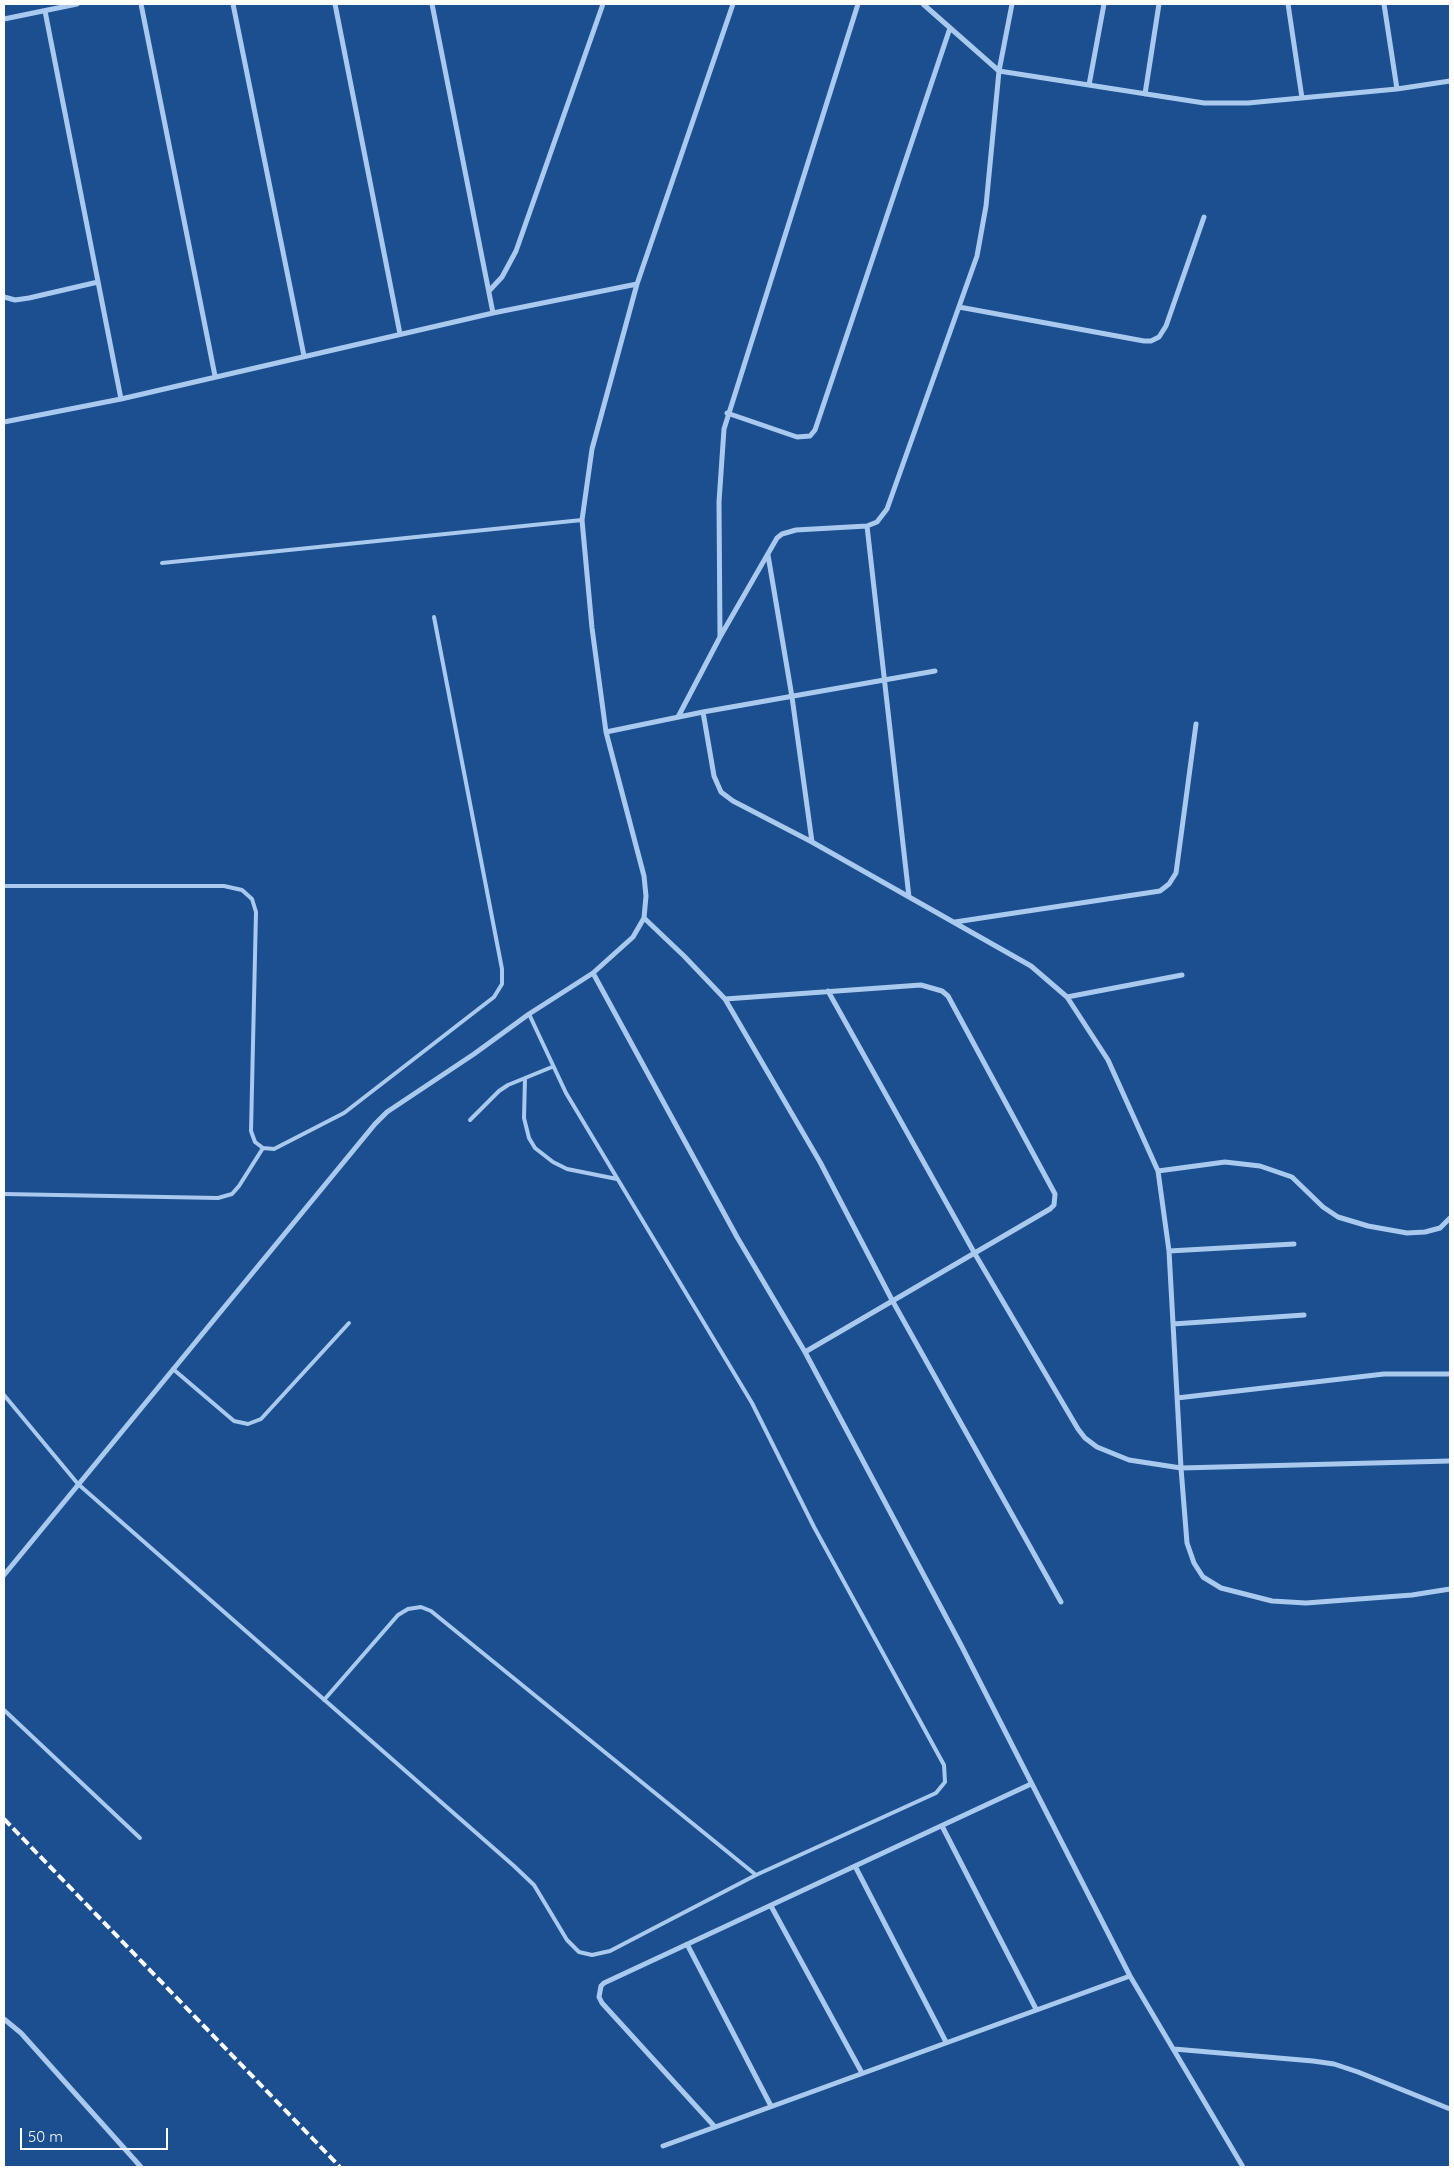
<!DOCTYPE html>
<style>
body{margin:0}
#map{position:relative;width:1454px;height:2171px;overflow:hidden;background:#1b4f8f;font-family:Quicksand,sans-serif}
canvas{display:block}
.frame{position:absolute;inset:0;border:5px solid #fff;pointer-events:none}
.scale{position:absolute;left:20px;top:2128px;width:148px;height:22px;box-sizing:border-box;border:2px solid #fff;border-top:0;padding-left:6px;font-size:15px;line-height:18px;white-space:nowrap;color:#fff;-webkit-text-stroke:4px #1b4f8f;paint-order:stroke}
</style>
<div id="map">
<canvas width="1454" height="2171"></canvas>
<div class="frame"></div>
<div class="scale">50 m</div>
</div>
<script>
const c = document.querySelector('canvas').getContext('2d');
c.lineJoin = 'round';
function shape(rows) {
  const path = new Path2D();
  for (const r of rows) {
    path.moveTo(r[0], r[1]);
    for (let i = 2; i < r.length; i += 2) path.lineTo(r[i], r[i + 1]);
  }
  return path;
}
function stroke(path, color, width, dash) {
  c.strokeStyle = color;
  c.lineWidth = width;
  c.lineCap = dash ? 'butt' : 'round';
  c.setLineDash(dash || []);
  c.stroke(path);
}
stroke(shape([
 [162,563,582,520],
 [4,886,224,886,242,890,252,899,256,912,251,1131,255,1142,263,1148,274,1149,344,1113,494,997,502,984,502,969,434,617],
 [525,1078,524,1118,529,1138,535,1148,553,1162,567,1169,617,1179],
 [470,1120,499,1091,508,1085,552,1067],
 [4,1194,218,1198,232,1194,239,1186,263,1148],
 [173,1369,234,1421,248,1424,261,1419,349,1323],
 [4,1395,78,1484,514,1866,534,1885,567,1940,579,1952,592,1955,610,1951,756,1875,936,1793,945,1782,944,1765,814,1527,752,1403,566,1093,529,1014],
 [324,1700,398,1615,408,1609,421,1607,431,1611,756,1875],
 [4,1710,140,1838]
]), '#a9c9ee', 4);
stroke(shape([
 [141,4,215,376],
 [233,4,304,356],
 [335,4,400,334],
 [432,4,493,313],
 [923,4,999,71,1204,103,1248,103,1397,89,1450,81],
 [1288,4,1302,98],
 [1384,4,1397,89],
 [45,11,121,399],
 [4,19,77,4],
 [1089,85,1104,4],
 [1145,94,1159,4],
 [489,291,502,277,516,251,603,4],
 [4,297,15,300,29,298,98,282],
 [959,307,1144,341,1151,341,1159,337,1166,326,1204,217],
 [727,413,797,437,810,436,815,430,950,28],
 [4,422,121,399,493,313,637,284],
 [867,526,909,897],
 [768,555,792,697,812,842],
 [720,637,719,502,724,429,858,4],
 [703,712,714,776,721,792,733,801,812,842,1031,966,1067,997,1108,1060,1158,1171,1169,1251,1181,1468,1187,1543,1194,1563,1203,1577,1221,1588,1272,1601,1306,1603,1412,1595,1450,1589],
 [678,717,720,637,777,538,782,534,796,530,867,526,877,522,887,509,977,256,986,206,999,71,1012,4],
 [606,732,703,712,935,671],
 [644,918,684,956,725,999,820,1162,892,1300,1061,1602],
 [955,922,1160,891,1169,884,1176,873,1196,724],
 [593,973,737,1237,805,1352,961,1645,1130,1976,1243,2167],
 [828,991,975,1254,1078,1429,1085,1438,1097,1447,1129,1460,1181,1468,1450,1461],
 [1067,997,1182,975],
 [725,999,921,985,942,991,948,996,1055,1194,1054,1205,1050,1209,805,1352],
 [1158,1171,1225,1162,1260,1166,1292,1177,1323,1207,1338,1217,1368,1226,1407,1233,1425,1232,1440,1228,1450,1218],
 [1169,1251,1294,1244],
 [1173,1324,1304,1315],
 [1177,1398,1384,1374,1450,1374],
 [4,1575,375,1124,387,1112,474,1054,529,1014,593,973,633,937,644,918,646,896,644,876,606,732,592,628,582,520,592,449,637,284,733,4],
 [942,1826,1036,2009],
 [855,1866,946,2042],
 [771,1906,862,2073],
 [687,1944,771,2106],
 [4,2019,21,2033,141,2167],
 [1174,2049,1313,2061,1334,2064,1358,2072,1450,2109],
 [715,2127,602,2003,599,1997,601,1986,604,1983,1031,1784],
 [663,2146,1130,1976]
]), '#a9c9ee', 5);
stroke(shape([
 [4,1819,340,2167]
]), '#fff', 4, [9, 4]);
</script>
